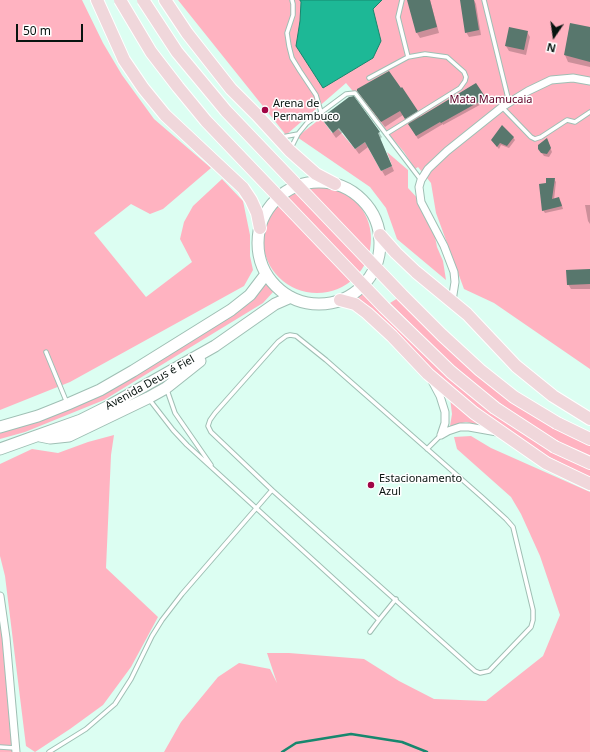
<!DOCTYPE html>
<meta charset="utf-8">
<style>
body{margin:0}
#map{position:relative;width:590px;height:752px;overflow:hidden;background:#dcfef2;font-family:"Noto Sans",sans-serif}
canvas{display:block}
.north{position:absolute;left:534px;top:16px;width:40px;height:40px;-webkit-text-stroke:3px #fff;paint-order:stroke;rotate:193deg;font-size:11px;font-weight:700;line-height:16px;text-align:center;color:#081410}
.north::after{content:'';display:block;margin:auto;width:14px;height:18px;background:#081410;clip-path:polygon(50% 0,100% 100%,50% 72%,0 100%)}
.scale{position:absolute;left:16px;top:24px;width:67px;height:18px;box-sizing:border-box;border:2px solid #081410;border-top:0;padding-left:5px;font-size:12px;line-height:14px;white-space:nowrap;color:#081410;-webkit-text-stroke:3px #fff;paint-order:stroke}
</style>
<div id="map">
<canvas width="590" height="752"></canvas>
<div class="north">N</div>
<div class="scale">50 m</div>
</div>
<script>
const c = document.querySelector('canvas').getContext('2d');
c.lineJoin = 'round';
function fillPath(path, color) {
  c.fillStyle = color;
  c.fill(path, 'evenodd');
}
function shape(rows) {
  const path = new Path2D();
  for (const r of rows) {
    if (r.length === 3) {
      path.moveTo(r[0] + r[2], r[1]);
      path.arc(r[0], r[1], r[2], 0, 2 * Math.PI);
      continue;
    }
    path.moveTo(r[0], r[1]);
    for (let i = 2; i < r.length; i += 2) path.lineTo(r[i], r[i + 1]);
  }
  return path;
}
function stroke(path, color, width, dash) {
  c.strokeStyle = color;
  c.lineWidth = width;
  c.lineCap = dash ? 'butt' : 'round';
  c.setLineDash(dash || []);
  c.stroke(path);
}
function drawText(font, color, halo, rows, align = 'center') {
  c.font = font + ' "Noto Sans",sans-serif';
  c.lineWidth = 3;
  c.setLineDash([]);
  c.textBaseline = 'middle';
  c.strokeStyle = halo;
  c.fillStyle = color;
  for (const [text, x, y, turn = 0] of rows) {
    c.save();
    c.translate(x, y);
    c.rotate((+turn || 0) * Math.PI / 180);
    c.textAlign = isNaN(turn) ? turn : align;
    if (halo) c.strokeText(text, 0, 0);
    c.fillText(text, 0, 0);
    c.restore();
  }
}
fillPath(shape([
 [0,0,82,0,103,43,122,75,154,119,211,168,163,209,150,214,131,204,94,233,146,297,192,262,180,239,184,222,193,206,222,179,243,201,250,235,250,256,253,270,244,286,70,382,0,410],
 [178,0,590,0,590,369,494,303,464,289,436,213,431,183,418,167,415,169,404,152,346,83,286,135],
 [321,118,332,133,338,129,355,149,365,142,381,171,392,166,387,152,408,170,408,188,421,202,432,222,437,247,443,261,446,280,397,239,386,208,370,187,297,137],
 [317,239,54],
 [264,281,274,291,263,303,104,400,25,432,0,439,0,426,136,372],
 [364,290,440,365,590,466,590,478,536,450,458,394,355,297],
 [398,298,452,352,590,444,590,458,569,449,529,424,486,393,445,358,390,303],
 [450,398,484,426,466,422,450,426,452,414],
 [114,435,111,455,106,568,158,617,131,667,103,705,70,729,35,752,26,746,5,576,0,556,0,464,32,449,58,453,88,442],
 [471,436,491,448,590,492,590,752,164,752,181,722,218,677,239,663,270,669,277,683,267,653,289,653,364,659,399,681,434,699,486,701,543,656,560,615,540,556,521,514,511,497,457,449,454,437],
 [0,596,16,752,0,752]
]), '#ffb3c1');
const water = shape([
 [300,0,382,0,373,9,381,41,373,58,323,88,296,46,300,21,301,2,300,0]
]);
fillPath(water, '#1db896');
stroke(water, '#17876e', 1);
fillPath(shape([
 [408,0,430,0,439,33,420,38,417,33],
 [465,0,474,0,476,4,481,35,469,37,466,32],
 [570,24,590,28,590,67,568,62,565,55],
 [527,32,530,37,526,55,509,51,506,46],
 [475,84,487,101,443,125,443,124,418,139,403,115,385,127,362,96,417,111,421,118],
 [325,123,379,132,382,137,380,139,394,171,385,176,368,147,359,154,343,132,336,138],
 [513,137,515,140,509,148,501,145,499,149,494,143],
 [548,142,552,152,549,157,544,156,539,149],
 [554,179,556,182,554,200,561,202,563,209,545,213,543,210,547,184],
 [585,205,590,205,590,224,588,221],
 [590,270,590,289,571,289,568,284]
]), '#0003');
stroke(shape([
 [282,752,296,743,351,734,402,742,427,752]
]), '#17876e', 2.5);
fillPath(shape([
 [407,0,430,0,437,27,416,33],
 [460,0,474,0,479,30,465,33],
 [570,23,590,27,590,62,564,55],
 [509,27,528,31,524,50,505,46],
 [389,71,401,88,402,87,418,111,405,119,400,111,381,122,357,91,357,89],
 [476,83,486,98,441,123,440,122,416,136,408,124],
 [354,96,380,132,378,133,392,166,381,171,365,142,355,149,339,128,333,133,321,118,349,97],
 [502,125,514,137,507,146,500,143,497,147,491,140],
 [547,138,551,148,547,154,541,153,538,149,538,145],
 [546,178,555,178,552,199,559,197,562,206,542,211,539,184,546,183],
 [590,269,590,284,567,285,566,270]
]), '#58776d');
const service = shape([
 [292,0,293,4,293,15,287,33,289,46,292,58,300,71,316,95,321,112],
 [402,0,398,17,408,57],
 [484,0,509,102],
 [369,78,408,57,425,54,447,57,464,72,466,77,465,81,460,88,386,134],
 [502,107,531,137,535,139,541,137,567,120,575,122,590,112],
 [282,137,298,134],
 [291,148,298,134,307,123,346,94,355,93,421,180],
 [290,335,296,336,326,360,483,498,506,519,513,527,533,610,533,620,531,627,489,671,480,673,475,671,272,490,211,432,208,426,210,420,215,413,278,342,286,336,290,335],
 [46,352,67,403],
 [167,390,175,413,211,465],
 [149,399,173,430,187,445,379,620,396,599],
 [427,449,441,435],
 [370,632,379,620],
 [0,747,15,748],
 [49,752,86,729,115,704,131,679,152,636,162,620,182,594,272,490]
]);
const minor = shape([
 [452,301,455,282,454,272,444,246,421,202,419,187,421,180,428,169,447,151,502,107,528,91,551,80,573,78,590,81],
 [432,381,440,396,445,412,445,423,441,435],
 [441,435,448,431,460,427,469,427,497,432],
 [0,596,6,638,16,752]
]);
const secondary = shape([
 [319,243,61],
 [0,427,38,416,68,404,100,390,133,371,231,310,250,295,266,274],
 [40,436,50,438,69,436,148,398,166,388,200,361],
 [0,449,81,420,109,406,215,346,275,304,291,297]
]);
const trunk = shape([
 [97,0,124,60,143,88,165,115,243,188,251,200,257,213,260,228],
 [165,0,187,33,231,89,257,115,290,151,316,174,335,184],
 [380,235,396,253,416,272,467,314,516,366,553,396,590,419],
 [340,300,355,304,367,313,392,336,428,374,474,413,546,463,590,484],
 [557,423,590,439],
 [555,447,590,463]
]);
stroke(service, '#9fbfb4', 5.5);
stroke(minor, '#9fbfb4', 9);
stroke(secondary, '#9fbfb4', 13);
stroke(trunk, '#fff', 14);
stroke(service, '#fff', 3.5);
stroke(minor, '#fff', 7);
stroke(secondary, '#fff', 11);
stroke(trunk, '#f0d7db', 12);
const trunkBridge = shape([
 [120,0,151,52,178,87,206,121,384,307,451,372,495,408,555,447],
 [143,0,177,52,226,111,402,295,442,335,480,370,514,397,557,423]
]);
stroke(trunkBridge, '#fff', 14, []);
stroke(trunkBridge, '#f0d7db', 12);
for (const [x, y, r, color] of [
 [265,110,4,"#a00545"],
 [371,485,4,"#a00545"]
]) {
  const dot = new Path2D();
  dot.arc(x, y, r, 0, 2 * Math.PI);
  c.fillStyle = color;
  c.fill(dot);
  stroke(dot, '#fff', 1.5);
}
drawText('11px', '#600026', '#fff', [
 ["Mata Mamucaia",491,100]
]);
drawText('11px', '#081410', '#fff', [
 ["Arena de",273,104],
 ["Pernambuco",273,117],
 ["Estacionamento",379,479],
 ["Azul",379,492]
], 'left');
drawText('11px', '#081410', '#fff', [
 ["Avenida Deus é Fiel",150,383,-29]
]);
</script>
